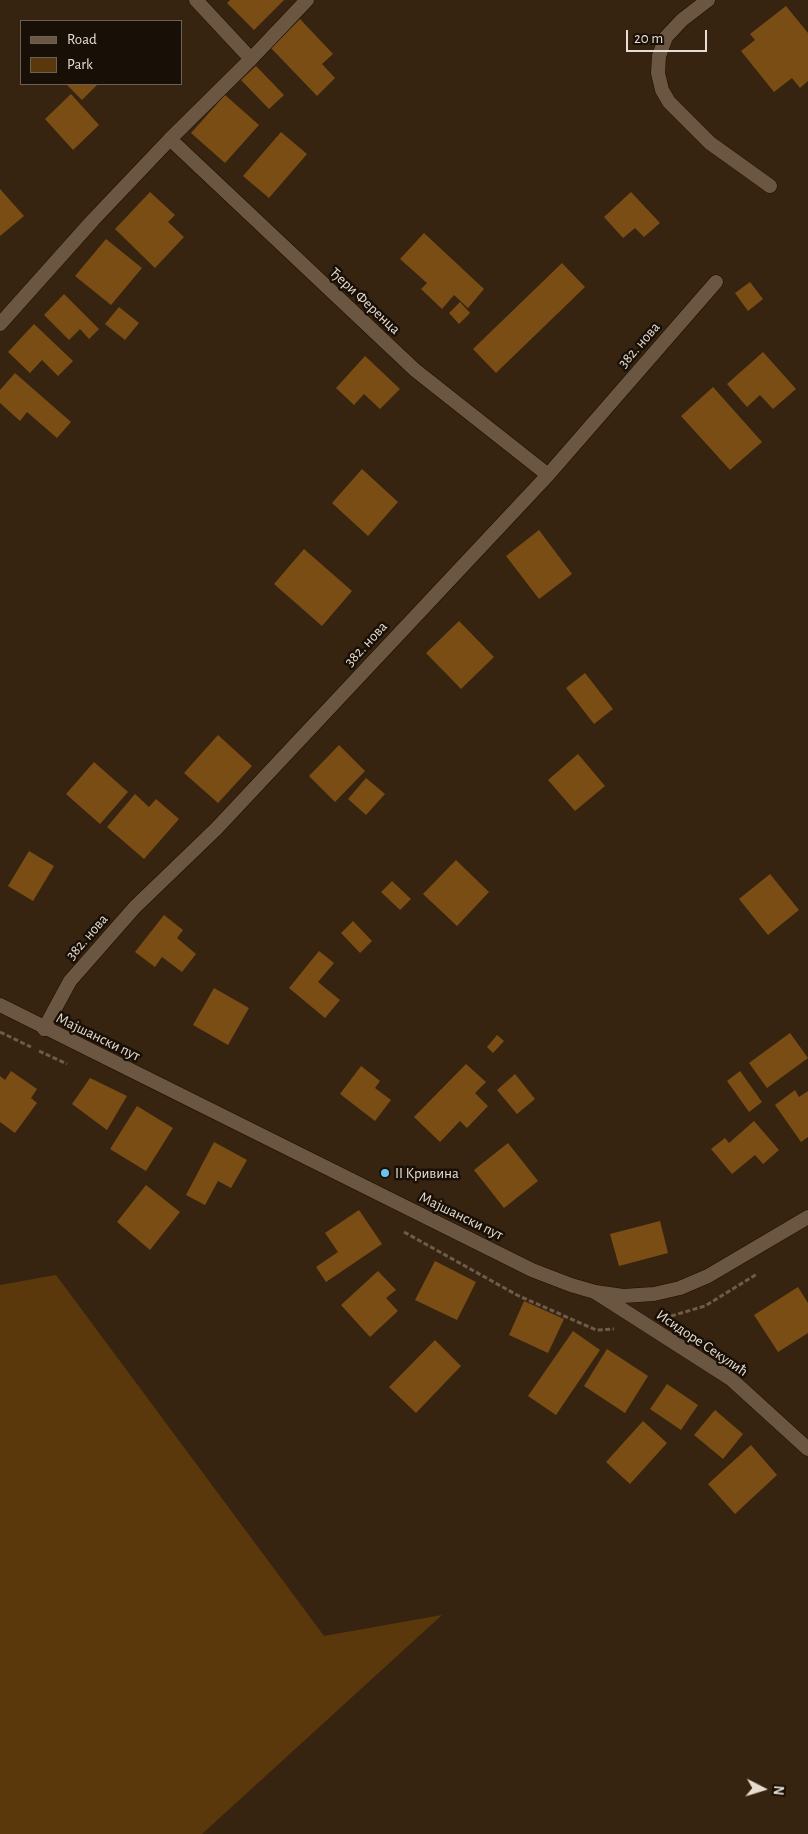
<!DOCTYPE html>
<meta charset="utf-8">
<style>
body{margin:0}
#map{position:relative;width:808px;height:1834px;overflow:hidden;background:#372410;font-family:"Alegreya Sans",sans-serif}
canvas{display:block}
.legend{position:absolute;left:20px;top:20px;width:162px;height:65px;box-sizing:border-box;background:#181007;border:1px solid #6b6257;margin:0;padding:6px 9px;list-style:none;font-size:15px;color:#e8dcd0}
.legend li{display:flex;align-items:center;gap:10px;height:25px}
.legend b{width:25px;border:1px solid #6b6257}
.north{position:absolute;left:738px;top:1764px;width:50px;height:50px;-webkit-text-stroke:4px #181007;paint-order:stroke;rotate:95deg;font-size:14px;font-weight:700;line-height:20px;text-align:center;color:#e8dcd0}
.north::after{content:'';display:block;margin:auto;width:18px;height:22px;background:#e8dcd0;clip-path:polygon(50% 0,100% 100%,50% 72%,0 100%)}
.scale{position:absolute;left:626px;top:30px;width:81px;height:22px;box-sizing:border-box;border:2px solid #e8dcd0;border-top:0;padding-left:6px;font-size:15px;line-height:18px;white-space:nowrap;color:#e8dcd0;-webkit-text-stroke:4px #181007;paint-order:stroke}
</style>
<div id="map">
<canvas width="808" height="1834"></canvas>
<ul class="legend">
<li><b style="height:6px;background:#6b5641"></b>Road</li>
<li><b style="height:14px;background:#5b380c"></b>Park</li>
</ul>
<div class="north">N</div>
<div class="scale">20 m</div>
</div>
<script>
const c = document.querySelector('canvas').getContext('2d');
c.lineJoin = 'round';
function fillPath(path, color) {
  c.fillStyle = color;
  c.fill(path, 'evenodd');
}
function shape(rows) {
  const path = new Path2D();
  for (const r of rows) {
    path.moveTo(r[0], r[1]);
    for (let i = 2; i < r.length; i += 2) path.lineTo(r[i], r[i + 1]);
  }
  return path;
}
function stroke(path, color, width, dash) {
  c.strokeStyle = color;
  c.lineWidth = width;
  c.lineCap = dash ? 'butt' : 'round';
  c.setLineDash(dash || []);
  c.stroke(path);
}
function drawText(font, color, halo, rows, align = 'center') {
  c.font = font + ' "Alegreya Sans",sans-serif';
  c.lineWidth = 5;
  c.setLineDash([]);
  c.textBaseline = 'middle';
  c.strokeStyle = halo;
  c.fillStyle = color;
  for (const [text, x, y, turn = 0] of rows) {
    c.save();
    c.translate(x, y);
    c.rotate((+turn || 0) * Math.PI / 180);
    c.textAlign = isNaN(turn) ? turn : align;
    if (halo) c.strokeText(text, 0, 0);
    c.fillText(text, 0, 0);
    c.restore();
  }
}
fillPath(shape([
 [56,1275,324,1636,442,1615,202,1834,0,1834,0,1285]
]), '#5b380c');
fillPath(shape([
 [230,0,284,0,254,30,227,3],
 [786,6,808,33,808,81,800,88,792,78,774,92,741,51,755,40,750,34],
 [300,19,333,54,322,64,335,78,317,96,271,48],
 [256,66,284,95,269,109,241,80],
 [66,84,98,84,82,100],
 [71,94,99,125,73,150,45,119],
 [225,95,259,125,225,163,191,133],
 [281,132,307,154,269,198,243,176],
 [0,189,24,216,0,236],
 [150,192,175,215,168,222,184,237,155,268,115,229],
 [631,192,660,223,644,237,635,228,623,238,604,217],
 [424,233,484,289,468,308,454,295,442,309,421,289,427,283,400,259],
 [106,239,142,268,111,305,75,276],
 [562,263,585,287,496,373,473,349],
 [750,282,763,299,748,311,735,293],
 [64,294,99,329,89,339,80,329,69,340,44,315],
 [460,302,470,313,459,324,449,313],
 [119,307,139,323,125,340,105,324],
 [34,324,73,361,58,376,42,360,30,373,8,352],
 [763,352,796,389,773,409,760,395,747,407,727,384],
 [365,356,400,389,380,409,364,394,354,405,336,388],
 [15,373,71,422,57,438,27,412,20,421,0,403,0,390],
 [713,387,762,442,730,470,681,416],
 [362,469,398,502,368,536,332,503],
 [539,530,572,574,539,599,506,556],
 [304,549,352,591,322,626,274,584],
 [459,621,494,657,461,689,426,653],
 [585,673,613,709,594,724,566,688],
 [218,735,252,766,218,803,184,773],
 [339,745,365,771,335,802,309,776],
 [578,754,605,786,575,811,548,780],
 [94,762,128,792,100,824,66,794],
 [366,778,385,794,366,815,348,799],
 [135,794,149,807,156,799,179,819,144,859,107,827],
 [29,851,54,866,33,901,8,886],
 [456,860,489,892,457,926,423,894],
 [770,874,799,910,768,935,739,899],
 [392,881,411,899,400,910,381,892],
 [164,915,183,930,177,938,196,954,182,972,162,957,155,967,135,952],
 [353,921,372,941,360,953,341,933],
 [319,951,334,963,318,982,340,1000,325,1018,289,988],
 [214,988,249,1008,228,1045,193,1025],
 [790,1033,808,1058,767,1088,749,1063],
 [497,1035,504,1041,493,1053,487,1047],
 [466,1064,486,1082,475,1093,488,1106,467,1128,460,1121,440,1142,414,1117],
 [361,1066,380,1081,375,1088,391,1100,375,1121,340,1094],
 [11,1071,37,1089,31,1098,37,1103,15,1133,0,1122,0,1076,5,1080],
 [740,1071,762,1102,749,1112,727,1081],
 [515,1074,535,1099,517,1114,497,1090],
 [90,1078,127,1096,107,1130,72,1104],
 [795,1090,799,1097,808,1091,808,1137,801,1142,775,1105],
 [137,1106,173,1128,146,1171,110,1149],
 [754,1121,779,1150,763,1164,755,1155,732,1174,711,1149,725,1138,729,1143],
 [214,1142,247,1160,231,1188,218,1181,205,1205,186,1195],
 [508,1143,538,1181,504,1208,474,1170],
 [146,1185,180,1212,150,1250,117,1222],
 [359,1210,382,1244,326,1282,316,1267,338,1252,325,1233],
 [660,1221,668,1253,619,1266,610,1234],
 [435,1261,476,1282,457,1320,415,1300],
 [378,1271,396,1290,386,1298,398,1311,370,1337,341,1305],
 [798,1287,808,1303,808,1333,778,1352,754,1315],
 [524,1301,564,1319,548,1353,509,1335],
 [573,1331,600,1350,556,1415,528,1396],
 [435,1340,461,1366,416,1413,389,1387],
 [607,1349,648,1376,625,1413,584,1386],
 [667,1384,698,1405,681,1430,650,1409],
 [715,1410,743,1434,723,1459,694,1435],
 [643,1421,667,1443,630,1484,606,1462],
 [751,1445,777,1475,735,1514,708,1484]
]), '#7a4d15');
const service = shape([
 [170,139,415,370,548,475]
]);
const minor = shape([
 [196,0,251,59],
 [708,0,682,20,666,37,659,56,658,73,662,90,669,102,710,143,770,186],
 [0,324,93,220,170,139,251,59,307,0],
 [44,1029,70,981,135,907,216,829,548,475,716,282],
 [595,1292,731,1379,808,1449]
]);
const tertiary = shape([
 [0,1005,532,1270,571,1285,595,1292,623,1296,654,1294,680,1288,708,1276,808,1217]
]);
stroke(service, '#1e0d00', 15);
stroke(minor, '#1e0d00', 15);
stroke(tertiary, '#1e0d00', 15);
stroke(shape([
 [0,1032,31,1047],
 [39,1051,67,1064],
 [404,1232,517,1295,596,1330,614,1329],
 [671,1316,705,1306,757,1274]
]), '#6d5c4b', 3, [5, 2.5]);
stroke(service, '#6b5641', 14);
stroke(minor, '#6b5641', 14);
stroke(tertiary, '#6b5641', 14);
for (const [x, y, r, color] of [
 [385,1173,5,"#6ac3f1"]
]) {
  const dot = new Path2D();
  dot.arc(x, y, r, 0, 2 * Math.PI);
  c.fillStyle = color;
  c.fill(dot);
  stroke(dot, '#181007', 2);
}
drawText('15px', '#e8dcd0', '#181007', [
 ["Ђери Ференца",365,301,43],
 ["382. нова",639,345,-49],
 ["382. нова",366,644,-47],
 ["382. нова",87,937,-49],
 ["Мајшански пут",98,1037,26],
 ["Мајшански пут",461,1216,26],
 ["Исидоре Секулић",702,1343,34]
]);
drawText('15px', '#e8dcd0', '#181007', [
 ["II Кривина",395,1173]
], 'left');
</script>
